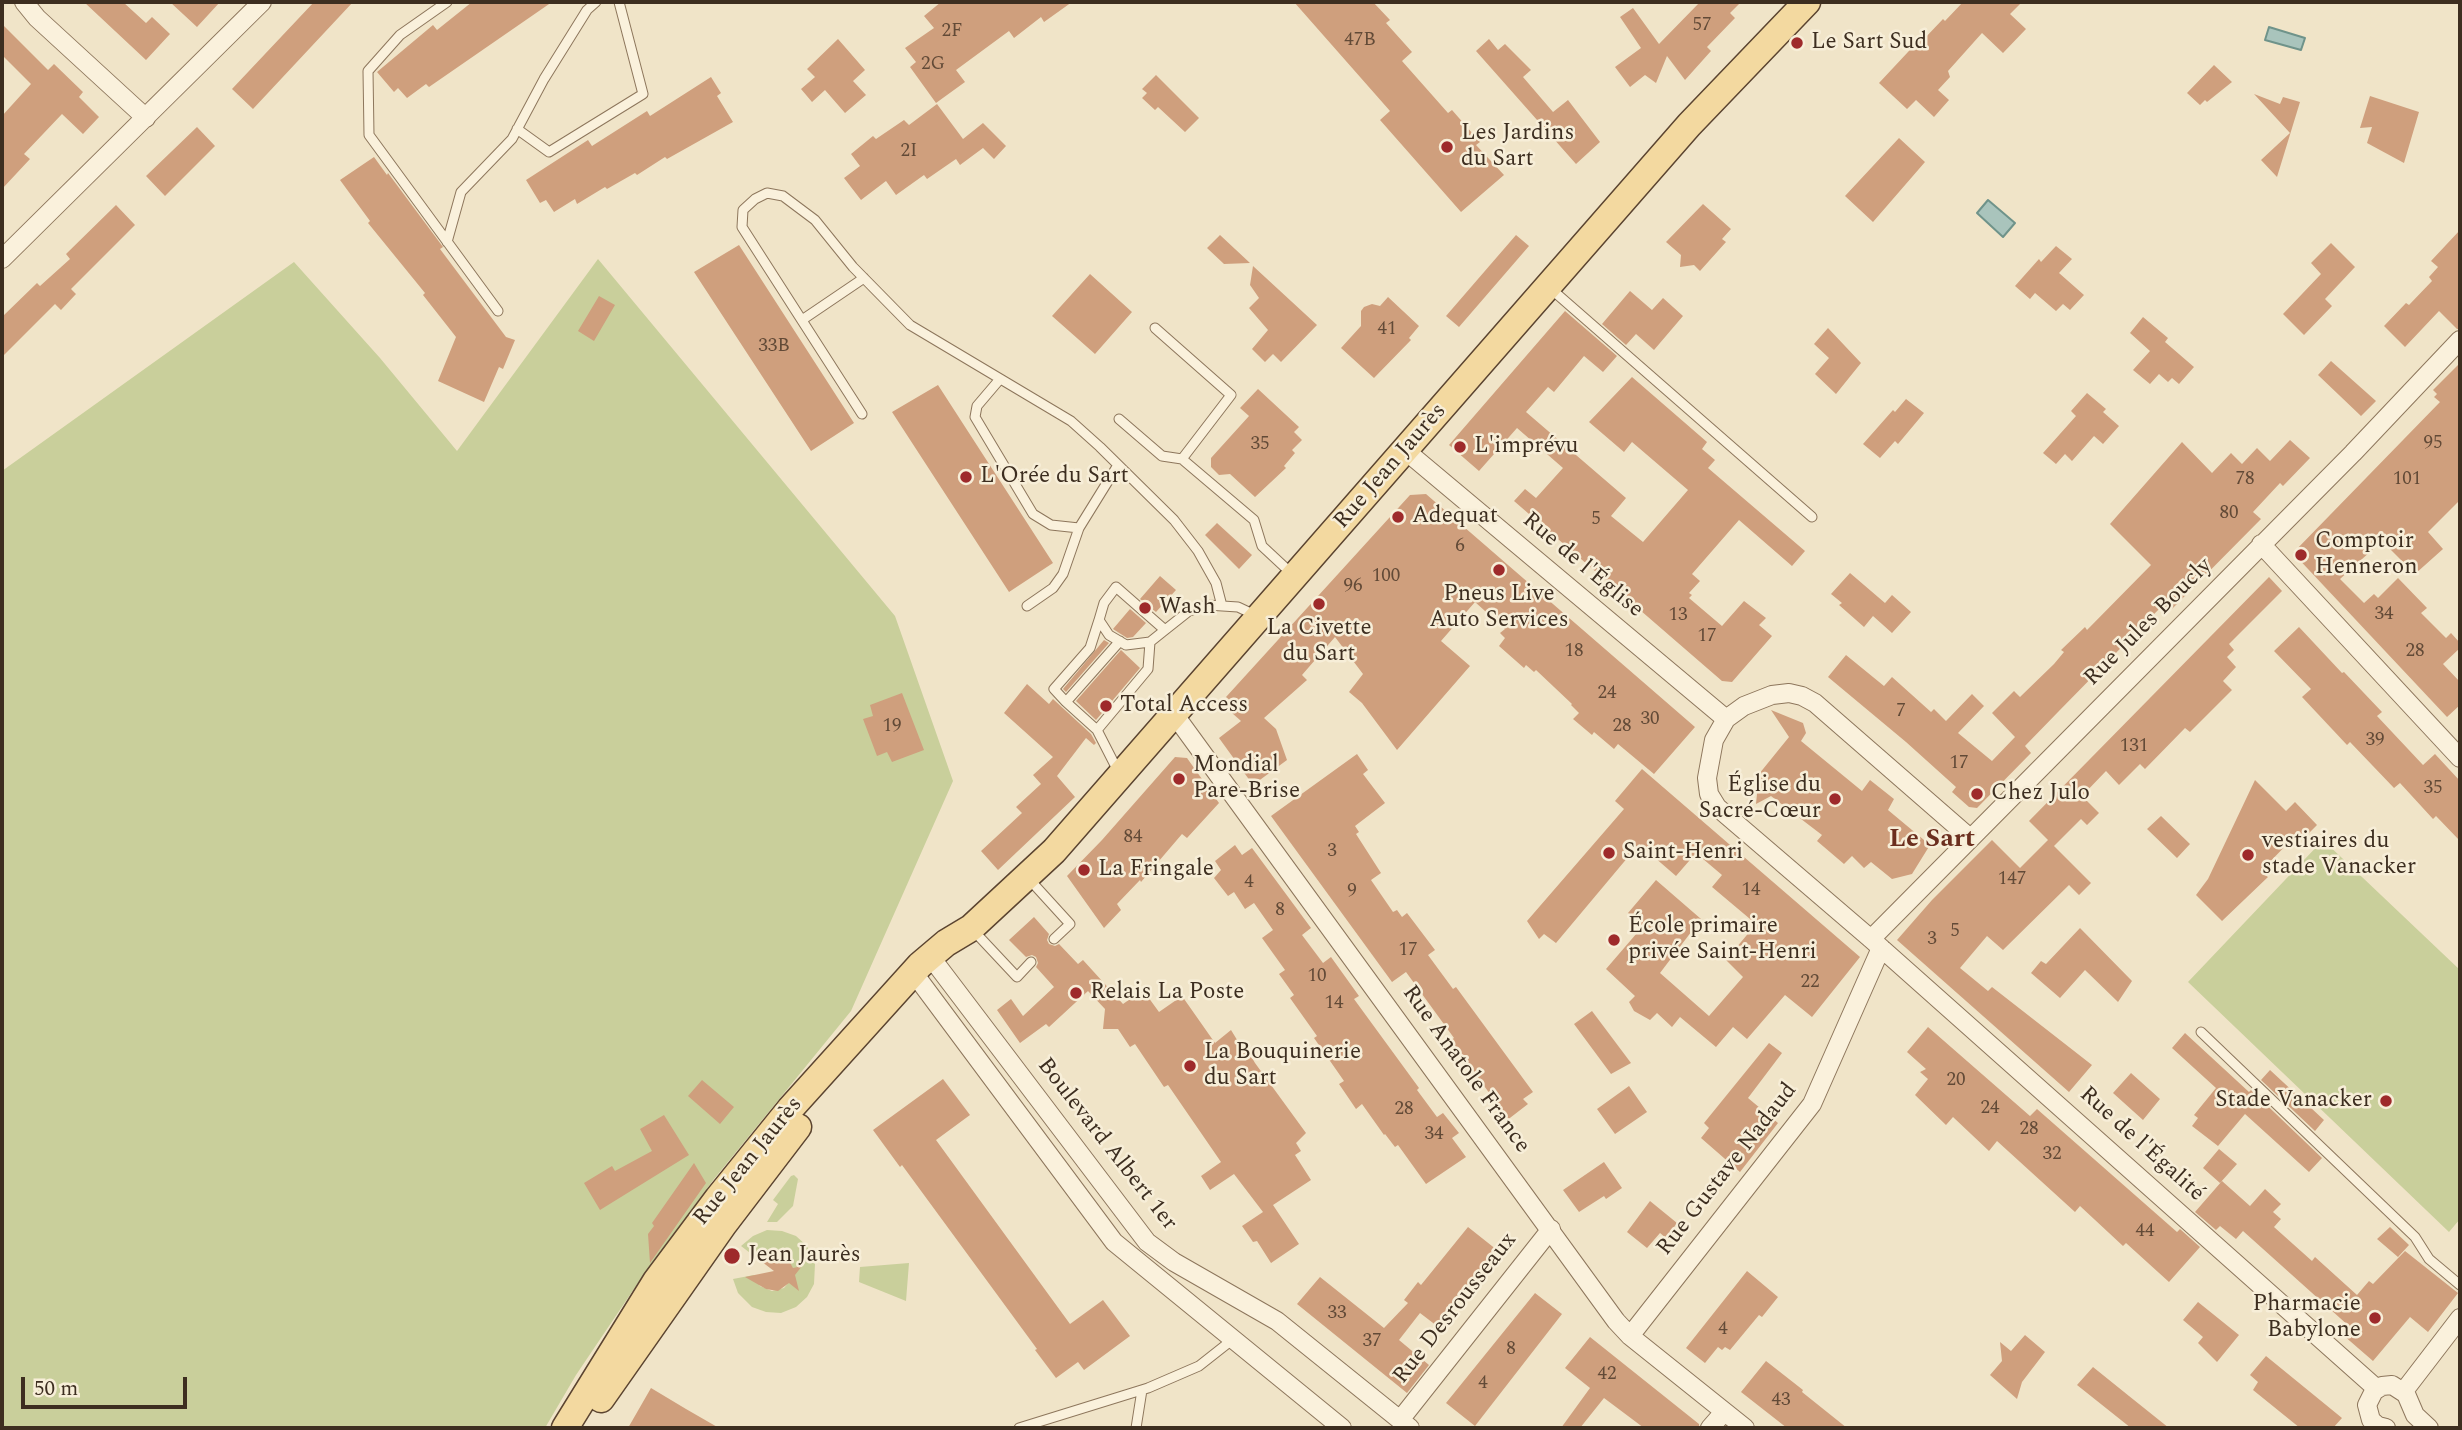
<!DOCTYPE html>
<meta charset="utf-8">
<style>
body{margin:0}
#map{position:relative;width:2462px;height:1430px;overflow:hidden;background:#f0e4c8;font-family:Spectral,serif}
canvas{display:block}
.frame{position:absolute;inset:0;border:4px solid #3d2e20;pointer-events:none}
.scale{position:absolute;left:21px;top:1377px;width:166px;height:32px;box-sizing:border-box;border:4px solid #3d2e20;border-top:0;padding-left:9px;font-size:21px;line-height:24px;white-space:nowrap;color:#3d2e20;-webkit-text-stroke:5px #f7eed8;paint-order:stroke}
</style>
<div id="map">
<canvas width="2462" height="1430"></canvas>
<div class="frame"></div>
<div class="scale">50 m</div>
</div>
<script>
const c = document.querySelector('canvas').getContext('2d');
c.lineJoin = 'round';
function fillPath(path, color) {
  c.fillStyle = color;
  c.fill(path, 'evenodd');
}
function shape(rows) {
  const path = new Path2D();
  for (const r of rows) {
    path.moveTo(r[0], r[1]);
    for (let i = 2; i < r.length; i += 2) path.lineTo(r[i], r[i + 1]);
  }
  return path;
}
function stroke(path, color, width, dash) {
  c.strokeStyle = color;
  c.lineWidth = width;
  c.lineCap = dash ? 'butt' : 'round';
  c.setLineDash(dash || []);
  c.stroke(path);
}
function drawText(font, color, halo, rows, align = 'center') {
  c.font = font + ' Spectral,serif';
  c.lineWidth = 5;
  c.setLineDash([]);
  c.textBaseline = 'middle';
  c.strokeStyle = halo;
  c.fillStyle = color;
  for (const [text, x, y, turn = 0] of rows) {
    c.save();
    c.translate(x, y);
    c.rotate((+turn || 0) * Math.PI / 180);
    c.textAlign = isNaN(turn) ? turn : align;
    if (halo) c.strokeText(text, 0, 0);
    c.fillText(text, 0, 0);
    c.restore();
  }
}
fillPath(shape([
 [598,259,895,616,953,781,851,1011,714,1179,642,1277,576,1375,545,1428,2,1428,2,471,294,262,380,358,457,451],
 [2323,840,2460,970,2460,1219,2449,1232,2188,982],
 [794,1175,798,1179,793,1206,777,1222,767,1222,778,1204,773,1200,791,1176],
 [767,1230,782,1231,796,1236,807,1246,815,1264,814,1284,807,1297,796,1307,781,1313,766,1312,752,1307,738,1293,733,1279,754,1275,760,1286,772,1291,784,1288,790,1281,793,1269,786,1255,771,1251,758,1259,741,1246,753,1236],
 [909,1263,906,1301,859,1282,860,1267]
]), '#c9cf9b');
const water = shape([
 [2269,27,2305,38,2301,50,2265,40,2269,27],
 [1988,200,2015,223,2003,237,1977,213,1988,200]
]);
fillPath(water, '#a9c4bc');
stroke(water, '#6f938a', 2);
fillPath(shape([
 [84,2,123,2,146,23,152,17,170,34,146,60],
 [170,2,220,2,197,27],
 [314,2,353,2,253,109,232,89],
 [472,2,552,2,429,87,426,84,407,98,398,88,394,92,377,72,433,25,437,30],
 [941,2,1072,2,1044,22,1041,17,1014,38,1009,31,956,70,965,82,936,103,910,67,916,62,905,48,934,28,924,16],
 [1294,2,1373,2,1390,20,1386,23,1412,52,1402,61,1448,113,1452,110,1480,142,1476,145,1504,175,1461,212,1380,120,1390,111],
 [1700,2,1741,2,1730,13,1735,18,1707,47,1711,51,1685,80,1667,56,1656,83,1645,75,1630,87,1615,67,1641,48,1620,17,1633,8,1659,44],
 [1963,2,2022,2,2010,14,2026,29,2003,53,1982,33,1948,71,1950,77,1938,90,1949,100,1934,117,1916,100,1907,109,1879,83,1922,37,1924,39,1943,19,1945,21],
 [2,24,48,70,54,64,83,92,79,97,99,117,83,134,62,114,24,154,30,159,2,189,2,116,31,84,2,55],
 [838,39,865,70,853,81,866,95,845,113,825,90,812,102,801,89,815,77,807,69],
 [1489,39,1498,50,1505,44,1531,70,1523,77,1553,112,1568,100,1600,142,1576,164,1476,51],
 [2214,65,2232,82,2207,102,2205,100,2200,105,2187,93],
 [1156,75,1199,118,1185,132,1158,107,1155,110,1142,98,1147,93,1142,89],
 [711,77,721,93,717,96,733,122,667,159,665,157,637,175,635,173,607,189,605,187,577,204,575,199,554,212,546,200,540,203,526,180,588,140,592,146,647,111,650,116],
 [2254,94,2280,104,2283,97,2300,102,2277,177,2261,160,2290,133],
 [2370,96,2419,112,2404,163,2367,143,2372,127,2360,128],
 [937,104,963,139,983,123,1006,146,994,159,983,148,960,165,956,159,927,179,924,175,896,195,886,181,861,200,844,178,860,166,851,154,873,136,876,139,904,120,909,125],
 [197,127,215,146,165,196,146,176],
 [1899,138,1925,162,1873,222,1845,196],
 [374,157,387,175,388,173,443,247,440,249,506,337,515,340,503,369,499,367,484,402,438,381,456,337,423,295,425,293,368,223,370,221,340,180],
 [1703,204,1731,229,1722,239,1726,242,1700,271,1694,265,1680,267,1681,255,1666,242],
 [116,205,135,225,71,289,76,294,61,310,55,304,2,357,2,317,37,283,40,286,70,259,66,254],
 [2460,230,2460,329,2457,329,2439,311,2405,347,2384,326,2406,303,2409,305,2432,281,2429,277,2438,267,2431,261],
 [1220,235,1250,263,1224,264,1207,248],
 [1516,235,1529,246,1459,327,1446,316],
 [2331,243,2355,267,2325,299,2332,306,2304,335,2283,314,2321,274,2311,263],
 [739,245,854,423,811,451,694,272],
 [2056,246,2072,259,2059,273,2084,295,2070,310,2063,304,2056,311,2035,293,2030,299,2015,286,2039,259,2041,262],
 [1253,266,1317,325,1281,362,1273,354,1265,362,1252,349,1268,330,1249,308,1259,298,1250,285],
 [1090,274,1132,312,1095,354,1052,316],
 [1630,291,1652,310,1663,298,1683,316,1654,350,1636,334,1626,345,1602,324],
 [599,296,615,305,594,341,578,331],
 [1388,297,1419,326,1409,338,1411,340,1374,378,1341,348,1361,326,1361,311,1364,307,1372,304,1380,306],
 [1565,311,1617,356,1603,372,1584,356,1554,392,1548,387,1526,412,1626,498,1611,516,1643,542,1688,490,1632,442,1624,452,1589,422,1632,377,1707,442,1702,449,1715,460,1708,468,1805,551,1792,566,1739,520,1692,574,1700,581,1689,593,1692,595,1689,598,1722,626,1744,601,1766,618,1759,625,1772,636,1732,682,1722,681,1514,501,1525,489,1536,498,1563,468,1517,428,1479,471,1449,445],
 [2143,317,2168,338,2165,342,2194,367,2179,384,2172,378,2168,382,2159,374,2150,384,2133,370,2150,351,2130,333],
 [1828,328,1861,363,1836,394,1815,374,1829,358,1814,344],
 [2331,361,2376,401,2361,416,2318,375],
 [2460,363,2460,500,2428,532,2443,549,2415,574,2382,541,2340,579,2364,603,2374,594,2378,598,2398,578,2427,608,2421,613,2446,638,2451,633,2460,643,2460,648,2443,664,2460,682,2460,705,2447,717,2293,553,2440,402,2434,397,2437,394,2433,390],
 [938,385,1053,563,1009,592,892,412],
 [1258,389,1299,427,1294,432,1302,440,1292,450,1295,453,1284,466,1286,468,1255,497,1230,474,1219,475,1211,467,1211,458,1249,416,1240,408],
 [2087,393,2106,409,2103,412,2119,426,2103,444,2094,436,2072,461,2065,454,2056,464,2043,453,2076,416,2071,411],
 [1906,399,1924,413,1898,444,1895,441,1880,458,1863,444,1893,410,1895,412],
 [2290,440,2310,458,2283,486,2280,483,2253,512,2261,519,2168,613,2161,607,2058,712,2025,746,2031,753,1977,808,1969,807,1952,792,1956,787,1906,742,1828,677,1846,655,1884,686,1892,677,1931,712,1934,709,1946,721,1972,694,1984,706,1958,733,1992,761,2015,737,1992,713,2014,691,2020,697,2054,664,2064,652,2061,650,2085,627,2087,630,2151,565,2110,524,2182,442,2212,473,2231,453,2242,464,2257,448,2270,461],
 [1426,494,1695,727,1654,774,1618,744,1614,749,1594,732,1592,735,1573,719,1579,713,1571,705,1572,704,1536,670,1534,672,1526,665,1524,668,1499,646,1505,638,1500,633,1505,629,1475,602,1441,641,1470,666,1397,750,1362,703,1349,692,1363,674,1335,637,1302,675,1307,680,1264,718,1276,729,1287,760,1253,785,1219,738,1241,721,1232,713,1238,707,1226,697,1410,495],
 [1217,523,1252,555,1239,569,1205,535],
 [1850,573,1885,603,1892,595,1911,612,1892,633,1873,616,1864,627,1839,605,1842,603,1831,594],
 [1160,576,1176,590,1156,612,1140,599],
 [2269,577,2282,591,2229,644,2234,650,2227,657,2236,667,2223,681,2232,690,2190,732,2185,728,2145,769,2140,764,2119,785,2106,771,2082,796,2099,813,2087,825,2081,819,2054,846,2029,821],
 [1130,609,1146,623,1133,637,1127,638,1113,629],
 [2299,627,2342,673,2344,672,2382,712,2377,716,2423,765,2435,754,2460,781,2460,841,2436,816,2433,819,2400,783,2394,788,2350,742,2347,745,2302,697,2311,689,2274,651],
 [1104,640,1109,643,1066,692,1063,689],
 [1121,650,1140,668,1096,720,1076,701],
 [1027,684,1049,704,1053,699,1091,734,1096,743,1094,745,1086,738,1057,776,1075,797,998,870,981,851,1022,813,1016,807,1041,784,1033,775,1053,757,1004,713],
 [902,693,924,750,892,762,887,752,877,756,863,719,873,716,870,705],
 [1771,710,1803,723,1806,733,1801,741,1862,791,1870,780,1894,799,1888,810,1930,845,1912,874,1892,879,1871,862,1864,868,1852,856,1844,864,1817,841,1822,835,1771,796,1756,804,1759,774,1789,737],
 [1357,754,1368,770,1363,774,1385,803,1355,826,1359,832,1356,834,1381,873,1371,880,1393,912,1397,910,1402,917,1407,913,1435,950,1428,955,1453,989,1456,987,1533,1092,1523,1099,1528,1104,1506,1121,1493,1103,1495,1101,1451,1040,1454,1038,1406,972,1392,982,1271,816],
 [1175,757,1187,758,1219,803,1187,838,1182,834,1141,882,1140,880,1117,904,1121,910,1104,928,1067,876,1102,840],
 [1642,769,1860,957,1812,1017,1785,995,1747,1039,1733,1027,1716,1047,1680,1017,1672,1027,1657,1013,1650,1020,1634,1011,1629,1002,1635,996,1606,969,1643,926,1628,913,1656,880,1701,919,1660,973,1709,1016,1743,977,1726,960,1756,924,1712,887,1722,875,1696,853,1676,876,1639,844,1556,943,1544,934,1539,939,1527,921,1624,809,1615,801],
 [2255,780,2286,811,2295,802,2317,825,2303,839,2298,833,2260,872,2268,877,2222,921,2196,895,2208,879],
 [2161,816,2190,844,2177,858,2147,829],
 [1992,840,2020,868,2048,840,2091,883,2079,895,2069,885,2003,950,1987,936,1960,968,1988,991,1992,987,2092,1065,2069,1092,1897,940,1932,900],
 [1235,845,1242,855,1252,848,1311,928,1302,935,1323,963,1331,957,1359,996,1354,999,1419,1088,1417,1090,1437,1117,1443,1113,1459,1133,1452,1138,1466,1157,1426,1184,1398,1145,1395,1147,1385,1134,1384,1135,1362,1104,1356,1109,1339,1084,1344,1081,1314,1038,1317,1036,1290,998,1294,995,1279,974,1285,970,1262,938,1273,930,1254,903,1245,909,1234,892,1228,896,1214,878,1221,870,1215,861],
 [1034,917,1049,934,1047,940,1049,944,1055,946,1059,944,1078,964,1083,960,1123,1004,1143,990,1159,1012,1182,996,1215,1043,1231,1030,1239,1043,1242,1041,1255,1063,1306,1133,1296,1143,1301,1151,1295,1155,1311,1180,1273,1205,1299,1244,1271,1263,1257,1241,1253,1242,1242,1226,1263,1212,1234,1174,1210,1190,1201,1176,1221,1162,1168,1085,1164,1087,1135,1044,1130,1047,1118,1029,1103,1029,1105,1009,1088,991,1049,1027,1046,1024,1020,1043,997,1010,1011,999,1023,1016,1054,987,1036,967,1038,963,1036,957,1032,955,1026,957,1009,940],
 [2080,928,2132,981,2118,1002,2085,970,2060,998,2031,973,2041,961,2046,964],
 [1592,1011,1631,1063,1611,1074,1574,1024],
 [1928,1027,2030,1116,2037,1109,2177,1232,2180,1229,2200,1247,2169,1282,2126,1243,2123,1246,2080,1206,2075,1212,1997,1141,1989,1151,1953,1117,1946,1125,1915,1095,1928,1079,1920,1072,1926,1069,1907,1052],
 [2185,1033,2249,1092,2251,1090,2322,1158,2309,1172,2245,1114,2218,1146,2192,1126,2198,1118,2194,1115,2216,1088,2172,1048],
 [1769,1043,1782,1053,1748,1098,1778,1123,1740,1172,1701,1138,1709,1128,1704,1123],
 [2270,1070,2324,1120,2315,1131,2261,1080],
 [2131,1073,2160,1099,2143,1120,2113,1093],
 [943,1079,970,1115,936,1140,1070,1324,1103,1300,1130,1336,1084,1370,1078,1362,1056,1378,1035,1350,1037,1349,902,1165,900,1167,873,1130],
 [702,1080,734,1107,720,1124,688,1096],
 [1629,1086,1647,1112,1615,1134,1597,1109],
 [664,1115,689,1155,600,1210,584,1183,612,1166,615,1171,652,1151,640,1129],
 [2219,1149,2237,1164,2220,1183,2203,1168],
 [1604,1162,1622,1188,1606,1199,1604,1196,1579,1212,1563,1190],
 [694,1163,706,1183,650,1263,648,1234,654,1226,652,1223],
 [2222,1181,2250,1206,2265,1189,2281,1204,2273,1212,2281,1219,2274,1227,2312,1261,2315,1257,2357,1295,2369,1281,2373,1284,2405,1251,2458,1293,2428,1332,2410,1317,2373,1361,2343,1335,2350,1327,2243,1231,2236,1239,2220,1226,2216,1230,2195,1212],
 [1650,1201,1677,1223,1666,1238,1660,1233,1647,1248,1627,1232],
 [1468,1227,1497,1250,1437,1326,1420,1313,1399,1340,1429,1365,1407,1393,1297,1304,1320,1277,1384,1328,1408,1303,1404,1300,1418,1282,1421,1285],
 [2390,1227,2409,1245,2398,1257,2377,1239],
 [778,1251,786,1255,793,1268,802,1266,795,1275,799,1291,789,1283,778,1291,766,1289,745,1277,774,1271,749,1252],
 [1747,1271,1778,1297,1762,1317,1759,1315,1730,1350,1725,1347,1722,1350,1718,1347,1705,1363,1686,1348],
 [1535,1293,1562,1314,1475,1426,1446,1403],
 [2198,1302,2239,1335,2217,1362,2198,1343,2203,1337,2183,1320],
 [2025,1335,2045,1352,2022,1382,2017,1399,1990,1375,2002,1361,2000,1342,2011,1351],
 [1590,1337,1699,1424,1699,1428,1644,1428,1604,1398,1580,1428,1561,1428,1590,1388,1565,1368],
 [2266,1356,2342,1418,2333,1428,2300,1428,2253,1390,2258,1382,2250,1375],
 [1766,1361,1803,1390,1802,1392,1847,1428,1787,1428,1741,1392],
 [2093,1367,2129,1396,2169,1428,2131,1428,2077,1385],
 [651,1388,686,1409,719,1428,628,1428]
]), '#cf9f7d');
const lane = shape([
 [447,2,400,35,368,71,369,135,498,311],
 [517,129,549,152,643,94,619,2],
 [447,242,461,192,512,139,544,79,587,10,596,2],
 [1550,288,1812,517],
 [802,320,864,278],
 [1155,328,1231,395,1182,459],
 [1000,379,977,406,975,417,1033,514,1051,525,1079,528,1118,465],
 [862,414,742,227,743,210,755,199,767,193,783,196,815,220,853,267,910,325,1071,421,1100,447,1174,520,1198,551,1216,583,1222,606],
 [1119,419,1162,456,1182,459,1254,520,1262,546,1291,573],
 [1027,606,1053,588,1063,574,1079,528],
 [1165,630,1116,587,1104,603,1099,620,1109,635,1126,645,1150,642,1165,630,1189,611,1207,605,1238,607,1255,615],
 [1066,702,1054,689,1090,648,1099,620],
 [1097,730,1066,702,1120,641],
 [1118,771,1097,730,1148,669,1150,642],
 [1029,879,1070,924,1054,939],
 [972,929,1017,977,1031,962],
 [2201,1032,2415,1237,2429,1259,2460,1285],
 [1019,1428,1148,1388,1199,1366,1232,1340],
 [1136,1428,1142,1390]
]);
const street = shape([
 [24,2,37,18,146,118],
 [2,259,262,2],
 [1406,451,1726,719],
 [2261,544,2460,758],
 [1174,714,1616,1321,1630,1336,1745,1428],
 [1970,838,1815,703,1802,696,1789,693,1772,695,1744,706,1726,719,1714,740,1707,778,1709,794,1717,807,1871,939,2377,1389],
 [1871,939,2353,453,2460,340],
 [930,956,1147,1242,1174,1262,1277,1321,1410,1428],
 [913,972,1114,1242,1342,1428],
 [1630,1336,1812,1104,1881,948],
 [2404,1391,2460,1318],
 [1400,1420,1551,1229],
 [1710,1428,1724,1412],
 [2386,1428,2378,1426,2371,1420,2367,1405,2374,1391,2382,1386,2392,1385,2406,1394,2415,1415,2429,1428]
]);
const primary = shape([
 [601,1399,724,1224,798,1127],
 [565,1428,656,1281,718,1198,790,1109,920,965,946,943,971,928,1054,851,1689,125,1807,2]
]);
stroke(lane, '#8d765c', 11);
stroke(street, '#8d765c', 20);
stroke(primary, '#5b4430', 29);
stroke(lane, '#faf1dc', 9);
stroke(street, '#faf1dc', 18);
stroke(primary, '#f3d9a0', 26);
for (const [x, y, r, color] of [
 [1797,43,7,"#9e2a2b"],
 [1447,147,7,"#9e2a2b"],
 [1460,447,7,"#9e2a2b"],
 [966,477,7,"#9e2a2b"],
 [1398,517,7,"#9e2a2b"],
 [2301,555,7,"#9e2a2b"],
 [1499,570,7,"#9e2a2b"],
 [1319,604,7,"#9e2a2b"],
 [1145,608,7,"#9e2a2b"],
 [1106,706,7,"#9e2a2b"],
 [1179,779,7,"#9e2a2b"],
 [1977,794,7,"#9e2a2b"],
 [1835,799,7,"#9e2a2b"],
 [1609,853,7,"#9e2a2b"],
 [2248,855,7,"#9e2a2b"],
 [1084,870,7,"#9e2a2b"],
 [1614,940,7,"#9e2a2b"],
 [1076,993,7,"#9e2a2b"],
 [1190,1066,7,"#9e2a2b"],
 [2386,1101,7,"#9e2a2b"],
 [732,1256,9,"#9e2a2b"],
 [2375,1318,7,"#9e2a2b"]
]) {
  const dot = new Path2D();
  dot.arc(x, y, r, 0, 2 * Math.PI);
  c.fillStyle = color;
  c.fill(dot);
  stroke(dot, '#f7eed8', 2.5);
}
drawText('19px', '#624a37', null, [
 ["57",1702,26],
 ["2F",952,32],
 ["47B",1360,41],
 ["2G",933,65],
 ["2I",909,152],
 ["41",1387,330],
 ["33B",774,347],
 ["95",2433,444],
 ["35",1260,445],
 ["78",2245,480],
 ["101",2407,480],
 ["80",2229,514],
 ["5",1596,520],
 ["6",1460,547],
 ["100",1386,577],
 ["96",1353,587],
 ["34",2384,615],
 ["13",1678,616],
 ["17",1707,637],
 ["18",1574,652],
 ["28",2415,652],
 ["24",1607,694],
 ["7",1901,712],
 ["30",1650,720],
 ["19",892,727],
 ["28",1622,727],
 ["39",2375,741],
 ["131",2134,747],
 ["17",1959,764],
 ["35",2433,789],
 ["84",1133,838],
 ["3",1332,852],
 ["147",2012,880],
 ["4",1249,883],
 ["14",1751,891],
 ["9",1352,892],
 ["8",1280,911],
 ["5",1955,932],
 ["3",1932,940],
 ["17",1408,951],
 ["10",1317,977],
 ["22",1810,983],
 ["14",1334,1004],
 ["20",1956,1081],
 ["24",1990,1109],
 ["28",1404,1110],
 ["28",2029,1130],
 ["34",1434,1135],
 ["32",2052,1155],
 ["44",2145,1232],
 ["33",1337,1314],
 ["4",1723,1330],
 ["37",1372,1342],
 ["8",1511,1350],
 ["42",1607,1375],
 ["4",1483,1384],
 ["43",1781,1401]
]);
drawText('23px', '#3d2e20', '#f7eed8', [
 ["Le Sart Sud",1811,43],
 ["Les Jardins",1461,134],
 ["du Sart",1461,160],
 ["L'imprévu",1474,447],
 ["L'Orée du Sart",980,477],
 ["Adequat",1412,517],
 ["Comptoir",2315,542],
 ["Henneron",2315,568],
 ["Pneus Live",1499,595,"center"],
 ["Auto Services",1499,621,"center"],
 ["Wash",1159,608],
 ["La Civette",1319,629,"center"],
 ["du Sart",1319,655,"center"],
 ["Total Access",1120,706],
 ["Mondial",1193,766],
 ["Pare-Brise",1193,792],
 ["Église du",1821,786,"right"],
 ["Sacré-Cœur",1821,812,"right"],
 ["Chez Julo",1991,794],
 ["vestiaires du",2262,842],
 ["stade Vanacker",2262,868],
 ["Saint-Henri",1623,853],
 ["La Fringale",1098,870],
 ["École primaire",1628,927],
 ["privée Saint-Henri",1628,953],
 ["Relais La Poste",1090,993],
 ["La Bouquinerie",1204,1053],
 ["du Sart",1204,1079],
 ["Stade Vanacker",2372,1101,"right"],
 ["Jean Jaurès",748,1256],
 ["Pharmacie",2361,1305,"right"],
 ["Babylone",2361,1331,"right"]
], 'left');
drawText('23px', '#3d2e20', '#f7eed8', [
 ["Rue Jean Jaurès",1391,467,-49],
 ["Rue de l'Église",1582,566,40],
 ["Rue Jules Boucly",2149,623,-45],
 ["Rue Anatole France",1465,1070,54],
 ["Boulevard Albert 1er",1106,1145,52],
 ["Rue de l'Égalité",2141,1145,42],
 ["Rue Jean Jaurès",749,1162,-51],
 ["Rue Gustave Nadaud",1728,1170,-52],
 ["Rue Desrousseaux",1456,1309,-52]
]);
drawText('bold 26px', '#6b2e1e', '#f7eed8', [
 ["Le Sart",1932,841]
]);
</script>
